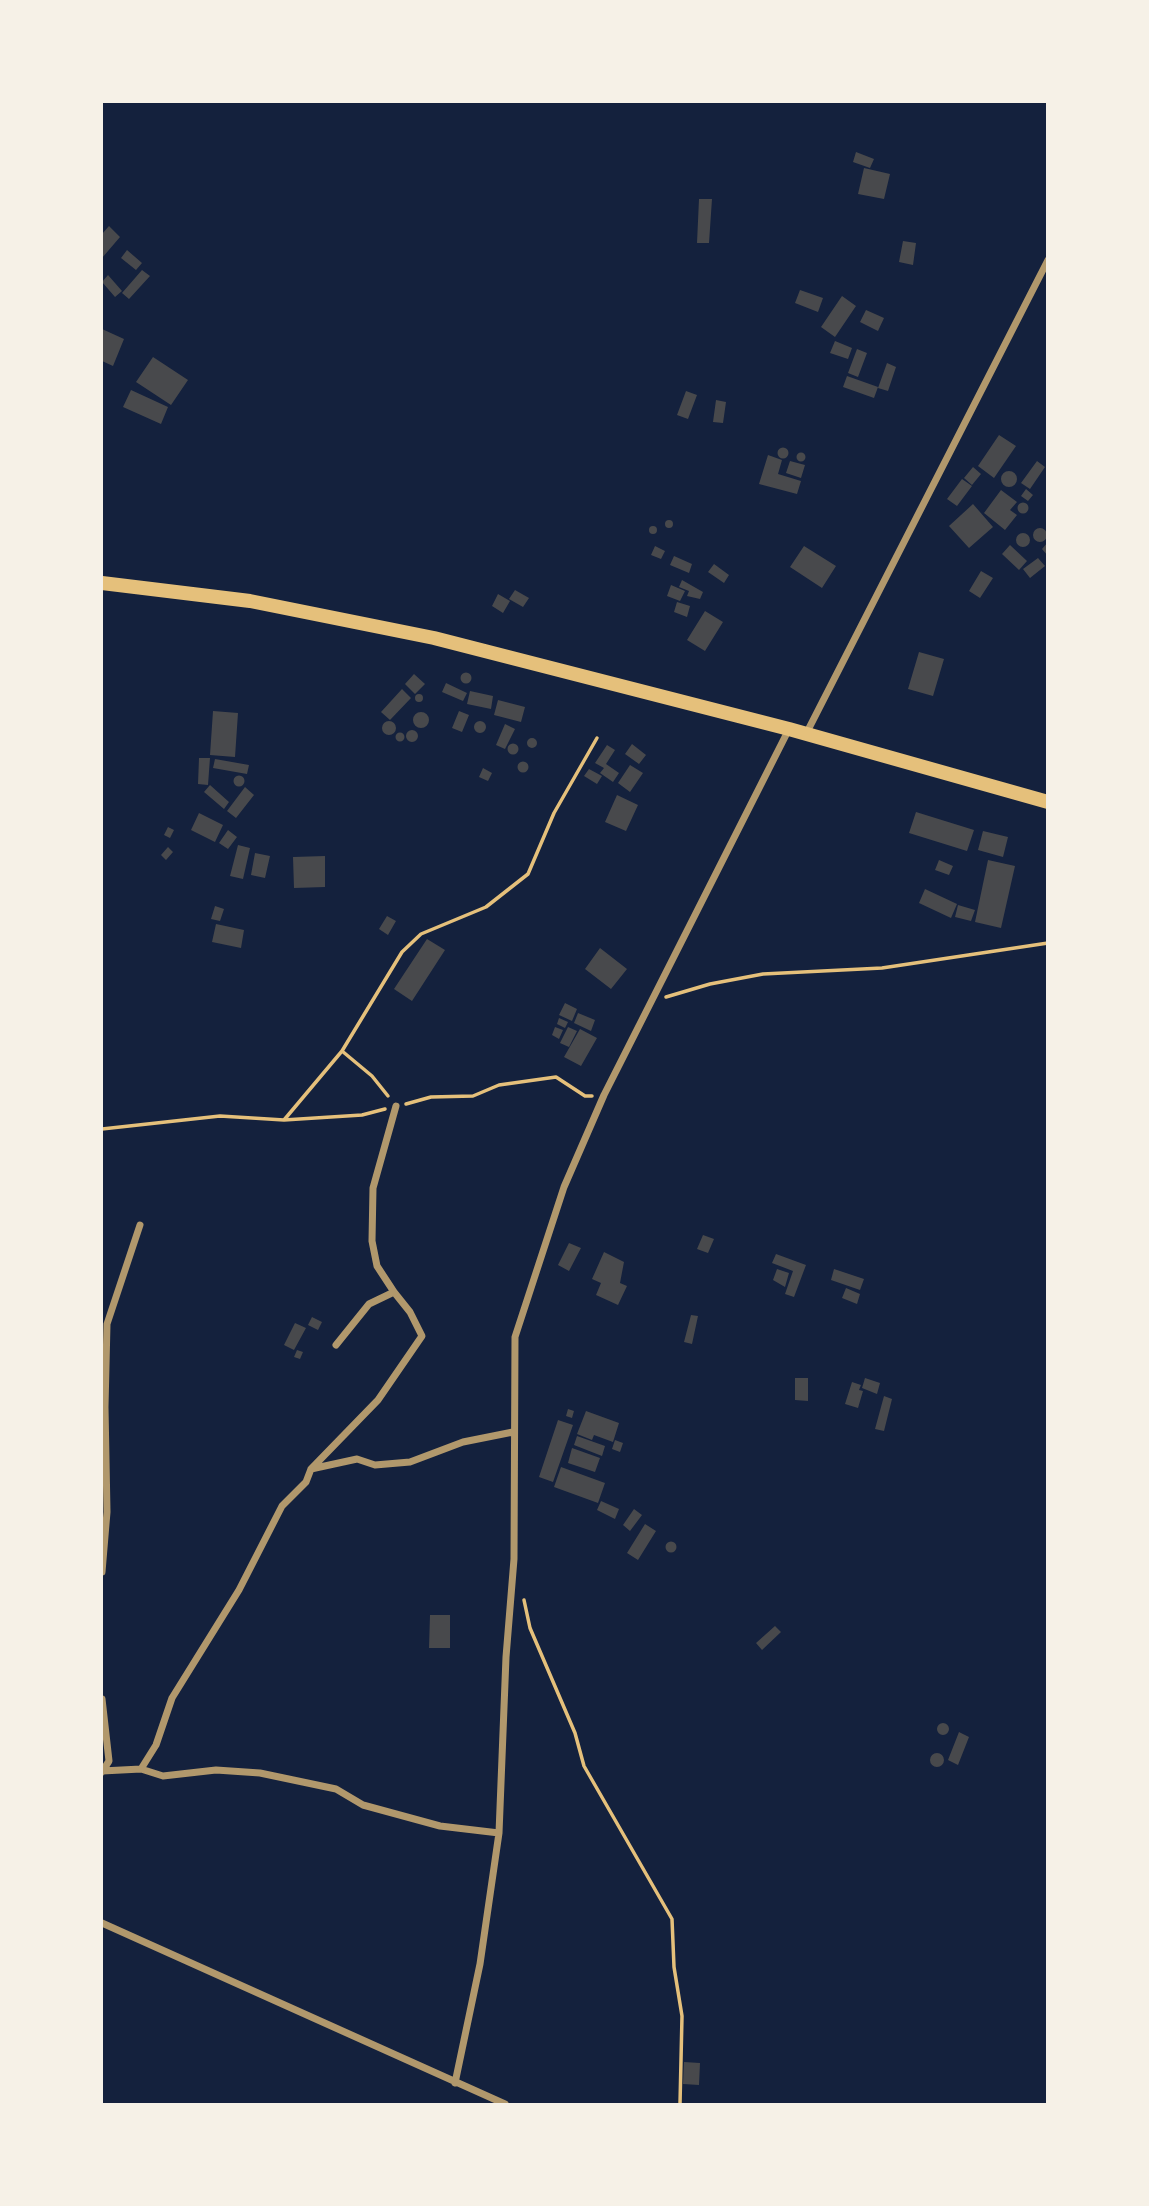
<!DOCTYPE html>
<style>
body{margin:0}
#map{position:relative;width:1149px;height:2206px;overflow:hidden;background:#14213d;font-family:Quicksand,sans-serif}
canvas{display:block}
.frame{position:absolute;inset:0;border:103px solid #f6f1e7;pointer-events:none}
</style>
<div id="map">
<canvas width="1149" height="2206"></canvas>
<div class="frame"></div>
</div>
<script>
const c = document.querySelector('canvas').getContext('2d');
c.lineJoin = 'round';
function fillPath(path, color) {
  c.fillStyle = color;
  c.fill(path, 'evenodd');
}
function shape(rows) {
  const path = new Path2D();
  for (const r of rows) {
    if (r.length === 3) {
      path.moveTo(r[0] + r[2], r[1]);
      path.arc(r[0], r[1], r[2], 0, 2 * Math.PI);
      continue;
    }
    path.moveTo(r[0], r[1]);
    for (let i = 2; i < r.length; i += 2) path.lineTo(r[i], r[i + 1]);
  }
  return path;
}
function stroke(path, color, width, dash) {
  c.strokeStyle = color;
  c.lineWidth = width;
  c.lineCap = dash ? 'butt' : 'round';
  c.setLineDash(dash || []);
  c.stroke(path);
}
fillPath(shape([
 [856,152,874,159,870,168,853,162],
 [864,168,890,174,884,199,858,194],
 [699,199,712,199,709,243,697,243],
 [109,226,120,237,102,258,102,234],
 [903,241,916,243,913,265,899,262],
 [127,250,142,263,136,270,121,258],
 [142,270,150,276,129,299,122,293],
 [108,275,122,291,115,297,102,282],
 [800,290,823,298,818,312,795,303],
 [842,296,856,306,835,337,821,327],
 [866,310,884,318,878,331,860,322],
 [102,329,124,339,113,366,102,361],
 [835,341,852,348,848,359,830,353],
 [857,349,867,353,858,377,848,373],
 [153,357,188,380,171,405,136,382],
 [887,363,896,367,888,391,878,388],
 [847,376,878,387,874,398,843,387],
 [131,390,168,407,161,424,123,407],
 [686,391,697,395,688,419,677,415],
 [716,400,726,402,723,423,713,422],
 [999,435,1016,446,994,478,978,466],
 [783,453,5.5],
 [801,457,4.5],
 [768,455,782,460,778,474,801,481,797,494,759,484],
 [790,461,805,465,801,478,786,473],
 [1037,461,1045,467,1030,489,1021,483],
 [973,467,981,474,972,485,964,478],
 [1009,479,8],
 [962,479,972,486,957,506,947,499],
 [1026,489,1033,495,1028,501,1021,496],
 [1001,490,1017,502,1010,510,1017,515,1005,530,984,513],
 [1023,508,5.5],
 [973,504,993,527,969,548,949,526],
 [669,524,4],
 [653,530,4],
 [1040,535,7],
 [1023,540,7],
 [1048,542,1048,556,1042,549],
 [1010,545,1027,561,1019,570,1002,554],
 [655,546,665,551,661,559,651,555],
 [804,546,836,566,822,588,790,567],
 [674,556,692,564,689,573,670,565],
 [1038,558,1045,566,1030,578,1023,569],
 [714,564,729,575,724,583,708,572],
 [981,571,993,578,980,598,969,591],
 [682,580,703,592,700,599,687,596,689,591,679,587],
 [671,585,685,591,680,601,667,596],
 [515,590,529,598,523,607,509,599],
 [498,594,510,601,503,613,492,606],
 [677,602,690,606,687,617,674,612],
 [705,611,723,622,705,651,687,640],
 [919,652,944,659,933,696,908,689],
 [466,678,5.5],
 [414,674,425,684,415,694,405,684],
 [446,683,467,693,463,701,442,692],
 [402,689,411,698,390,720,381,712],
 [470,691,493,696,491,709,467,704],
 [419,698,4],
 [498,700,525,707,521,722,494,715],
 [213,711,238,713,235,757,210,755],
 [459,711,469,715,462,732,452,728],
 [421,720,8],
 [480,727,6],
 [389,728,7],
 [505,724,515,729,505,749,496,745],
 [412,736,6],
 [400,737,4.5],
 [532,743,5],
 [513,749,5.5],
 [632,744,646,755,639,764,625,754],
 [607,745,615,750,606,764,619,773,613,782,600,773,604,768,595,763],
 [199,758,210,758,208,785,198,784],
 [215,759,249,765,247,774,213,768],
 [523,767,5.5],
 [630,765,643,773,630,792,618,783],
 [483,768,492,773,488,781,479,777],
 [589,769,602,776,597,784,584,776],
 [239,781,5.5],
 [210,785,229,802,224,809,204,792],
 [245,787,254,795,236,818,227,811],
 [617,795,638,805,626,831,605,822],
 [916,812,974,830,967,851,909,833],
 [199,813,223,825,215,842,191,830],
 [168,827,174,830,170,838,164,835],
 [228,830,237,837,228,849,219,843],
 [983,831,1008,837,1003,857,978,850],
 [238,845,250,848,243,879,230,876],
 [168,847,173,852,166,860,161,855],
 [255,853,270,856,265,878,251,875],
 [325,856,325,887,294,888,293,857],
 [939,860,953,866,949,875,935,870],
 [988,860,1015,866,1001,928,975,922],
 [925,889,957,904,951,918,919,903],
 [958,905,975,910,971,921,955,917],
 [215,906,224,909,220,921,211,919],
 [387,916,396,921,388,935,379,929],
 [216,924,244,930,241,948,212,942],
 [427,939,445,950,412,1001,394,989],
 [600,948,627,969,611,989,585,969],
 [565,1003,577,1009,572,1021,559,1015],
 [578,1013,595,1020,591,1031,574,1023],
 [559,1018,568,1022,565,1028,557,1024],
 [555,1027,563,1030,559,1039,552,1035],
 [568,1027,577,1031,569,1047,560,1043],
 [580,1029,597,1038,581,1066,564,1057],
 [703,1235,714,1239,708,1253,697,1249],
 [569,1243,581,1248,569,1271,558,1265],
 [604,1252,624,1262,620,1283,627,1286,618,1305,596,1295,601,1283,592,1279],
 [776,1254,806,1265,794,1297,785,1294,793,1271,772,1263],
 [777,1269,789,1273,785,1287,773,1280],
 [834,1269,864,1279,860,1290,831,1280],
 [846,1288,860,1294,857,1304,842,1298],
 [691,1315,698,1316,692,1344,684,1342],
 [312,1317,322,1322,318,1330,308,1325],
 [295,1323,306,1328,294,1350,284,1345],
 [297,1350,303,1352,300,1359,294,1357],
 [795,1378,808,1378,808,1401,795,1400],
 [865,1378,880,1383,877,1394,862,1388],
 [852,1382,861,1385,859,1390,863,1391,858,1408,845,1404],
 [884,1396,892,1399,884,1431,875,1429],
 [568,1409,574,1411,572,1418,566,1416],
 [586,1411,619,1423,613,1442,594,1435,592,1440,577,1434],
 [558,1420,573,1425,553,1482,539,1477],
 [577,1436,605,1446,602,1456,574,1445],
 [615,1440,623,1443,620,1452,612,1449],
 [572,1448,600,1458,595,1472,568,1463],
 [561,1467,605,1483,598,1503,554,1487],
 [601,1501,619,1509,615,1519,597,1510],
 [634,1509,642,1515,630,1531,623,1525],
 [645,1524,656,1531,638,1560,627,1553],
 [671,1547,5.5],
 [430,1615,450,1615,450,1648,429,1648],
 [775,1626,781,1632,762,1650,756,1643],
 [943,1729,6],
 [959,1732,969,1737,958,1765,948,1760],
 [937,1760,7],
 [684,2062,700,2063,699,2085,683,2084]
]), '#48494c');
stroke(shape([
 [666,997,710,984,763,974,882,968,1048,943],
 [342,1051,372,1076,388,1096],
 [406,1104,431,1097,473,1096,499,1085,556,1077,585,1096,592,1096],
 [284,1120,342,1051,402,952,421,934,486,907,528,874,554,813,597,738],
 [102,1129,220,1116,284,1120,362,1115,385,1109],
 [524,1600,530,1628,575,1733,584,1766,672,1919,674,1967,682,2016,680,2104]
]), '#e5c07b', 3.5);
stroke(shape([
 [806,734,1048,260],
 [394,1292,377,1266,372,1241,373,1188,396,1106],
 [311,1469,378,1400,422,1336,410,1312,394,1292,369,1304,336,1345],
 [102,1572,107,1512,105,1407,107,1324,140,1225],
 [102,1699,109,1761,102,1772],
 [141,1769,156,1745,172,1698,239,1590,282,1506,306,1482,311,1469,357,1459,375,1465,410,1462,463,1442,513,1432],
 [102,1771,141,1769,163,1776,216,1770,260,1773,336,1789,363,1805,440,1826,499,1833],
 [102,1923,505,2104],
 [455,2083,480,1964,499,1833,506,1657,514,1559,515,1337,564,1187,604,1095,789,729]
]), '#b1986c', 7);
stroke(shape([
 [102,583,250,601,434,638,789,729,1048,802]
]), '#e5c07b', 14);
</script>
